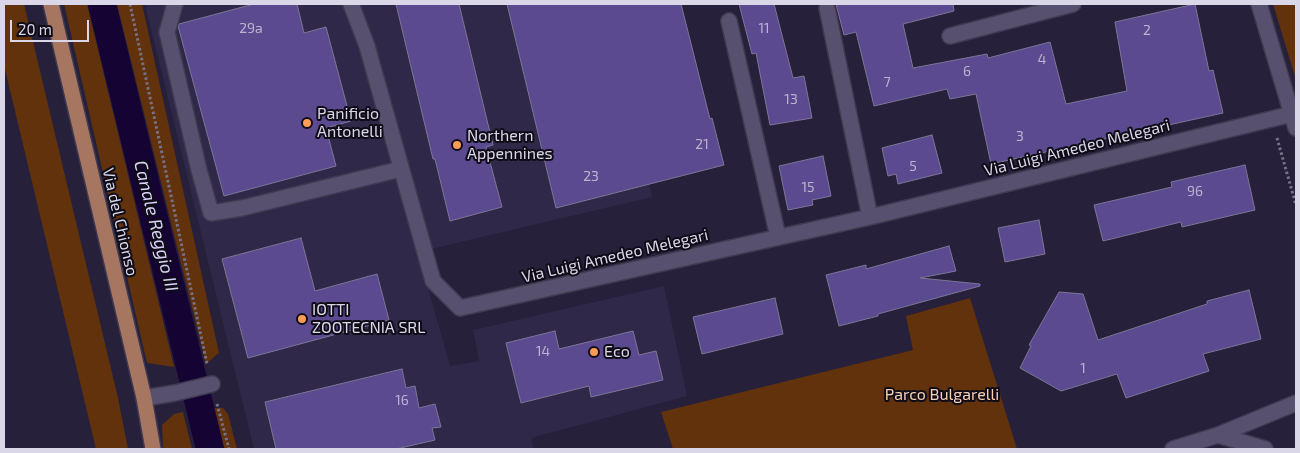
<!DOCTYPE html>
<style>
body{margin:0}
#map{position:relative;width:1300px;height:453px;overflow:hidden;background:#26203b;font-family:"Exo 2",sans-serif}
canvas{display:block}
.frame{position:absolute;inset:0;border:5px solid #dad7e9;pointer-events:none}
.scale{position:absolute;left:10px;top:20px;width:79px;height:22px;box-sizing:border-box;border:2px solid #dad7e9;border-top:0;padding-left:6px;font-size:15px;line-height:18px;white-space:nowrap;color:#dad7e9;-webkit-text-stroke:4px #0f0c18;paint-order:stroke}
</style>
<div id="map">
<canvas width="1300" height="453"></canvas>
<div class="frame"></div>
<div class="scale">20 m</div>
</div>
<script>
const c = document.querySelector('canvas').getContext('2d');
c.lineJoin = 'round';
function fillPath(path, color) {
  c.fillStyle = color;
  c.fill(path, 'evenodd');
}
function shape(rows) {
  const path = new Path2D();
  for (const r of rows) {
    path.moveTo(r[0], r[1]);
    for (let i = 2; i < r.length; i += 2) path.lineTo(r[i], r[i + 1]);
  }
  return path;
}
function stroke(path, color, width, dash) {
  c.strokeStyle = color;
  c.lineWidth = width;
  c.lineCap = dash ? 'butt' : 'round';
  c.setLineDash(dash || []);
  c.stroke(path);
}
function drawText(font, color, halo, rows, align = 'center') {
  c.font = font + ' "Exo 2",sans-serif';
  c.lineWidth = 4;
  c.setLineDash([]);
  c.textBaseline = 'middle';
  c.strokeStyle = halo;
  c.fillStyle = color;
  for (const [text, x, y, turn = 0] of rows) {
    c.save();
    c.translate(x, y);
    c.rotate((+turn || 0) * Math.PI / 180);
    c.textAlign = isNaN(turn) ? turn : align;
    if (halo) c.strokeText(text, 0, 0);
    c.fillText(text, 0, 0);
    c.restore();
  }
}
fillPath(shape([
 [145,4,611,4,652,197,418,252,450,366,479,361,473,330,664,286,687,396,531,438,534,449,254,449]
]), '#2f2848');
fillPath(shape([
 [4,4,24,4,118,398,128,449,96,449,4,65],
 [64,4,87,4,174,367,147,363],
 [117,4,142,4,219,353,206,364],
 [1273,4,1296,4,1296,80],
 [970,298,1017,449,673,449,661,412,913,350,906,316],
 [214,408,223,408,228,414,237,449,224,449],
 [183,412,192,449,163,449,162,425,174,414]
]), '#61320b');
stroke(shape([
 [102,4,210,449]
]), '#150333', 28);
const building = shape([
 [254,4,297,4,304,33,326,27,351,121,326,128,336,166,224,196,178,26,179,24,254,4],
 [396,4,459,4,493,145,486,147,502,207,450,221,435,159,433,159,396,4],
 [507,4,681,4,710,119,712,118,724,165,556,208,507,4],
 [739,4,774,4,793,78,804,76,812,118,770,125,756,53,752,54,739,4],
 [836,4,953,4,954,11,903,24,913,68,987,54,988,58,1050,42,1066,104,1127,91,1115,22,1195,4,1209,71,1213,70,1223,113,991,164,976,94,950,99,947,89,874,106,856,32,844,35,836,4],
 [932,135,942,173,898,184,896,174,888,176,882,148,932,135],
 [823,156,831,196,812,200,813,205,788,210,779,166,823,156],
 [1245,165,1255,210,1182,227,1181,222,1103,241,1094,205,1172,187,1171,182,1245,165],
 [1039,220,1045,254,1005,262,998,228,1039,220],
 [301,238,315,291,377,274,389,320,248,358,222,259,301,238],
 [949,246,956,271,920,278,980,284,980,286,878,314,878,316,839,326,826,275,866,265,866,269,949,246],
 [1249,290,1261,339,1203,354,1209,371,1126,398,1117,374,1061,391,1020,368,1031,346,1029,345,1059,292,1083,294,1098,340,1207,304,1207,301,1249,290],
 [775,298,783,334,702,354,693,317,775,298],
 [555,331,559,349,633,331,639,355,656,351,663,380,591,397,589,386,521,403,506,343,555,331],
 [402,369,406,388,415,386,419,408,435,404,441,427,432,428,435,440,396,449,276,449,265,402,402,369]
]);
fillPath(building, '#5b4a8f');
stroke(building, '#7c7696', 1);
const minor = shape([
 [175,4,167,32,199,170,211,213,242,208,401,169],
 [351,4,367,46,433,281,460,308,870,217,1292,114],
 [1259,4,1296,128],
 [827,8,870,217],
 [729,21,778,237],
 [950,36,1073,4],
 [144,398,175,393,212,384],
 [1218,435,1265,449],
 [1173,449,1218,435,1296,403]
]);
const major = shape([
 [51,4,144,398,153,449]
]);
stroke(minor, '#403a51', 18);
stroke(major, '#403a51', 18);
stroke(shape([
 [130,4,207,364],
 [1277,138,1296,205],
 [217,404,229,449]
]), '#777289', 3, [2.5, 2.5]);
stroke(minor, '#57516f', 15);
stroke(major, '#a77661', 15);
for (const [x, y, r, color] of [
 [307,123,5,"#fd9c56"],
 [457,145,5,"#fd9c56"],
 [302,319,5,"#fd9c56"],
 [594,352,5,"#fd9c56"]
]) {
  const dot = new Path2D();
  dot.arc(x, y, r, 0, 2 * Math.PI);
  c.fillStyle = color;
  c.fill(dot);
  stroke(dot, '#0f0c18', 2);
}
drawText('14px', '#bab4d2', null, [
 ["29a",251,28],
 ["11",764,28],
 ["2",1147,30],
 ["4",1042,59],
 ["6",967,71],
 ["7",887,82],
 ["13",791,99],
 ["3",1020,136],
 ["21",702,144],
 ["5",913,166],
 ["23",591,176],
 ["15",808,187],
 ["96",1195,191],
 ["14",543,351],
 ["1",1083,368],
 ["16",402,400]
]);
drawText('16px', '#dad7e9', '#0f0c18', [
 ["Panificio",317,114],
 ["Antonelli",317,132],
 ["Northern",467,136],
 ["Appennines",467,154],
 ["IOTTI",312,310],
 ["ZOOTECNIA SRL",312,328],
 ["Eco",604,352]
], 'left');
drawText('16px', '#dad7e9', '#0f0c18', [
 ["Via Luigi Amedeo Melegari",1077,148,-14],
 ["Via del Chionso",120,222,77],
 ["Via Luigi Amedeo Melegari",615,256,-13]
]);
drawText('16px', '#f8d0b7', '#0f0c18', [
 ["Parco Bulgarelli",942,395]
]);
drawText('italic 18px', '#d8d1fa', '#0f0c18', [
 ["Canale Reggio III",156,226,76]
]);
</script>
